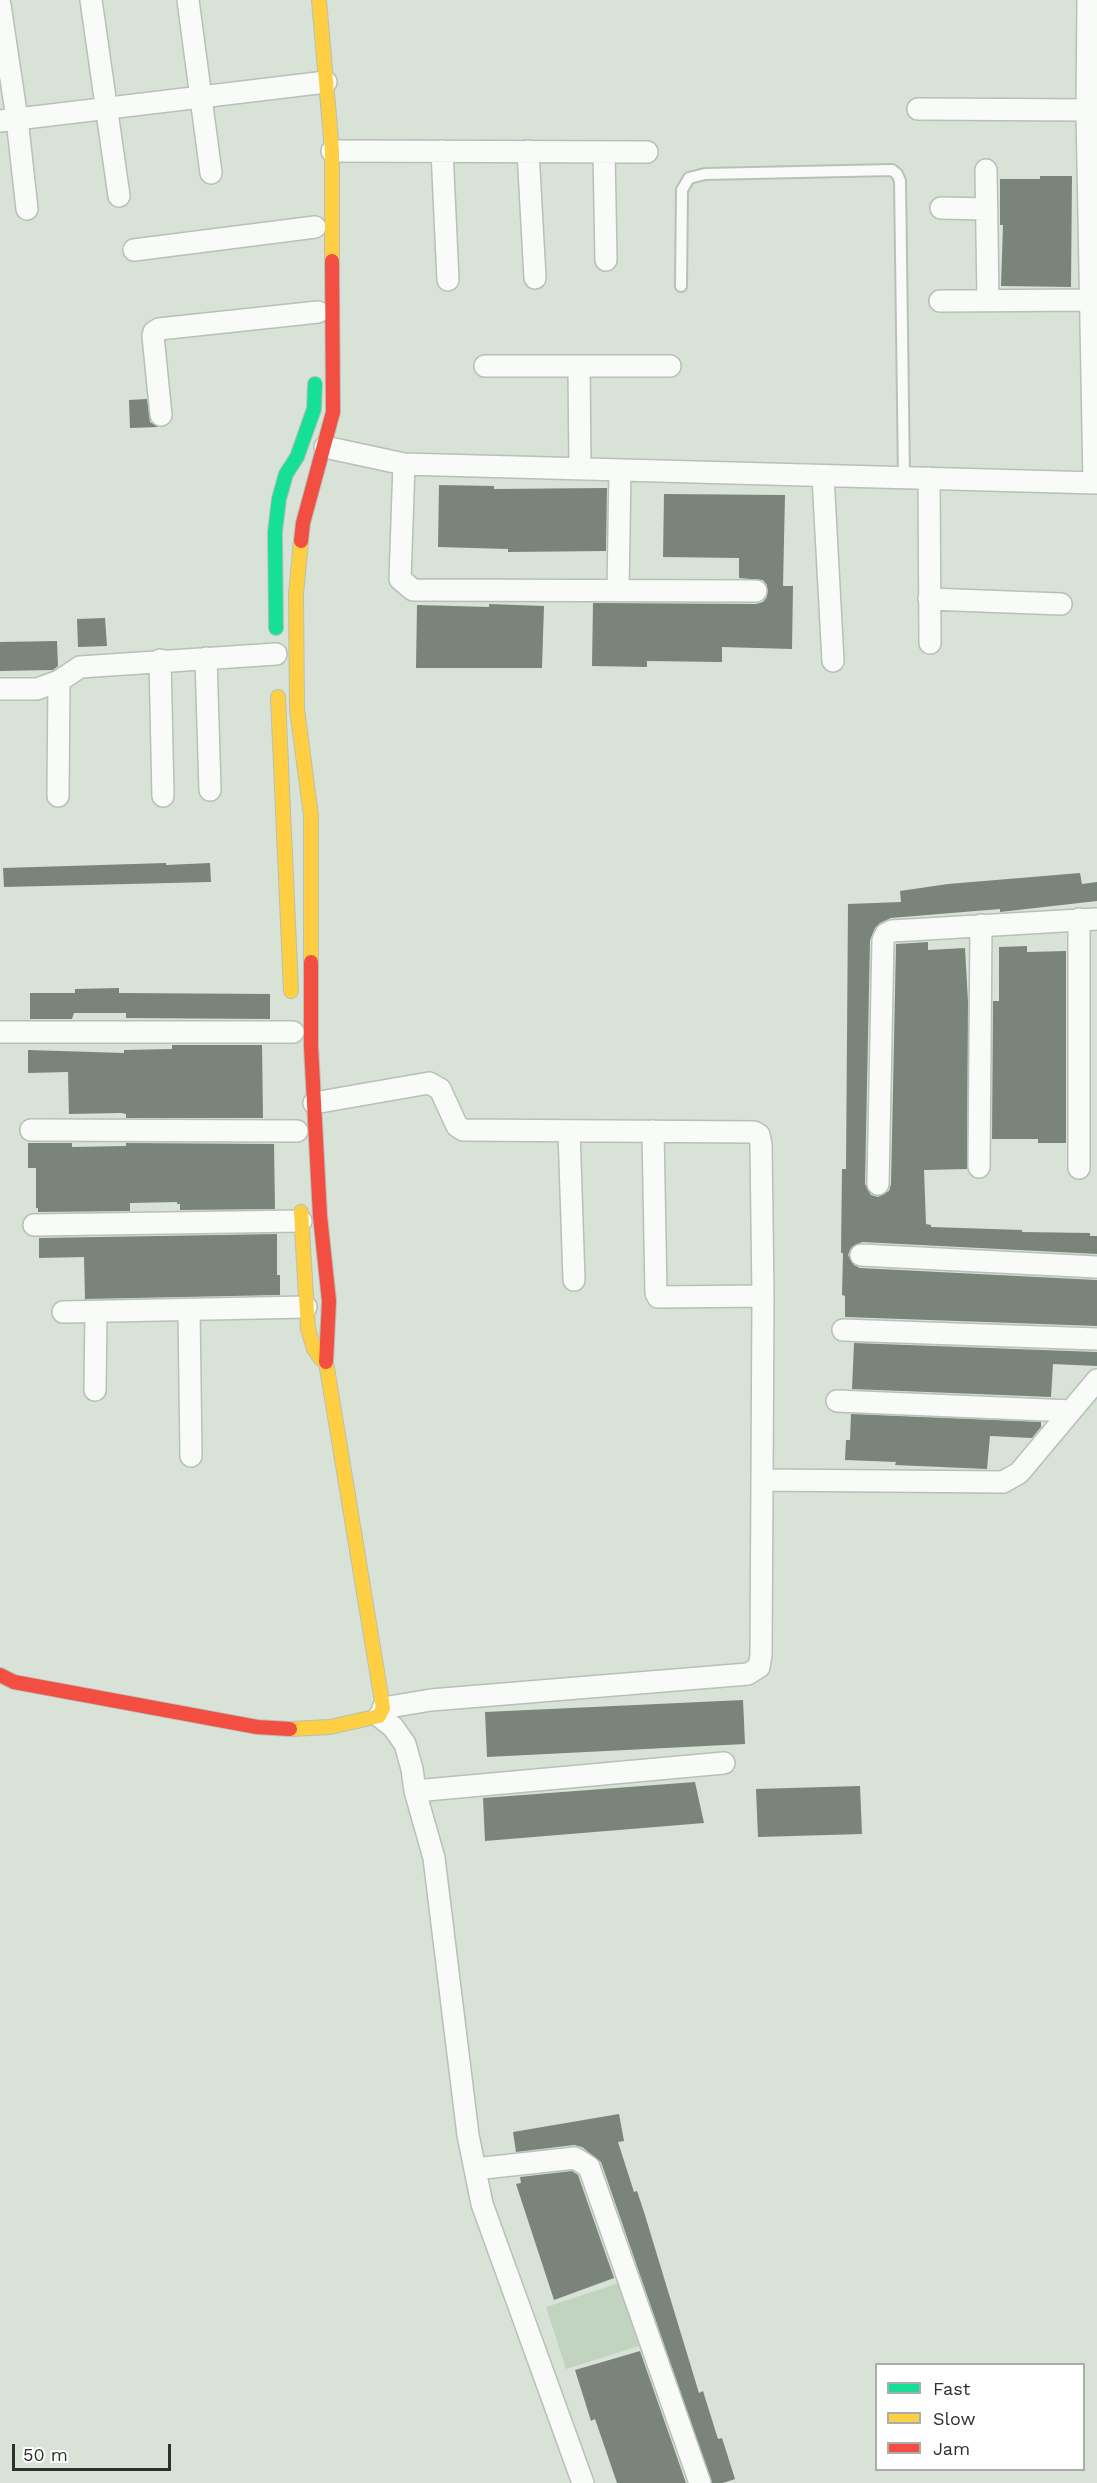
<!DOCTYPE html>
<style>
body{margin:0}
#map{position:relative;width:1097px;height:2483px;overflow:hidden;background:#d8e2d7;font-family:"Work Sans",sans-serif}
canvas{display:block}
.legend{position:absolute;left:875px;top:2363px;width:210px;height:108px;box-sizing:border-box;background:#fff;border:2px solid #abadaa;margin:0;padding:8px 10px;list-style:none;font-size:18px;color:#2c322b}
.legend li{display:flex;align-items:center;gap:12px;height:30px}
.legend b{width:30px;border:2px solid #abadaa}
.scale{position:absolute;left:12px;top:2444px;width:159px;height:27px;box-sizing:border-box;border:3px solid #2c322b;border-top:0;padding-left:8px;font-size:18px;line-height:21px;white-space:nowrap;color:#2c322b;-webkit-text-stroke:4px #fff;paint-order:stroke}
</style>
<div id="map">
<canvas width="1097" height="2483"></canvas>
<ul class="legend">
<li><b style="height:8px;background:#16e098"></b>Fast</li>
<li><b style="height:8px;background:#ffcf43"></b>Slow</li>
<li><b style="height:8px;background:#f24e42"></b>Jam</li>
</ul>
<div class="scale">50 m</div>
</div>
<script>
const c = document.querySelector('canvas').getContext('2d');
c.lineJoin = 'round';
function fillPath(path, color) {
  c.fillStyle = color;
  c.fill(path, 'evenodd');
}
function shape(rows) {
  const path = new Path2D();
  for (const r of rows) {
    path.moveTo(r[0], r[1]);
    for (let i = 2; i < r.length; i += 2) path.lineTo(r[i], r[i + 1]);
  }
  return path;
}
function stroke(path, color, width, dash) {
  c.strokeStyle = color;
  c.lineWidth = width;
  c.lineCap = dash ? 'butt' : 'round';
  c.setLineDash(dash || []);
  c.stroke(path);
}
fillPath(shape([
 [619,2283,639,2346,566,2369,546,2307]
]), '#c1d4bf');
fillPath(shape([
 [1040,176,1072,176,1071,287,1001,286,1003,225,1000,225,1000,179,1040,179],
 [147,399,150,422,158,427,130,428,129,400],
 [439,485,494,486,494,489,607,488,606,551,508,552,508,549,438,547],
 [664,494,785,495,783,586,793,586,792,649,722,647,722,662,647,661,647,667,592,666,593,603,756,604,763,602,767,597,767,585,763,580,739,578,739,558,663,557],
 [489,604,544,606,542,668,416,668,417,605,489,607],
 [105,618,107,646,78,647,77,619],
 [57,641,58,666,53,670,0,671,0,642],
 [166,863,166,865,210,863,211,882,4,887,3,868],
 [1080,873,1082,884,1097,882,1097,901,1000,912,1000,909,891,918,880,923,875,928,870,940,865,1184,871,1195,878,1197,889,1191,891,1184,896,944,928,942,928,950,965,948,968,1002,967,1169,924,1170,926,1224,931,1225,931,1227,1022,1230,1022,1232,1090,1233,1090,1236,1097,1236,1097,1254,862,1242,851,1248,848,1255,854,1265,860,1268,1097,1280,1097,1326,845,1317,845,1296,842,1295,843,1253,841,1253,842,1169,846,1169,848,904,901,902,900,891,948,884],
 [1027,946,1027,952,1066,951,1066,1143,1038,1143,1038,1139,992,1139,993,1001,999,1001,999,947],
 [119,988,119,993,270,994,270,1019,126,1018,126,1013,74,1013,72,1019,30,1019,30,993,75,993,75,989],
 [172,1045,262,1045,263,1118,126,1118,126,1114,121,1113,69,1114,68,1072,28,1073,28,1050,124,1053,124,1050,172,1049],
 [28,1143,72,1143,72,1147,126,1146,126,1143,274,1144,275,1209,180,1210,180,1204,177,1204,177,1202,130,1203,130,1211,38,1212,38,1208,36,1208,36,1168,28,1168],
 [277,1234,277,1275,280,1275,280,1295,85,1299,84,1257,39,1258,39,1238],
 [854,1343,1097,1352,1097,1366,1053,1364,1051,1397,852,1389],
 [851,1414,1041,1422,1041,1427,1032,1438,990,1436,987,1469,895,1465,896,1462,845,1460,846,1440,850,1440],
 [743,1700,745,1744,487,1757,485,1712],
 [695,1782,704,1823,485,1841,483,1798],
 [860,1786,862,1834,758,1837,756,1789],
 [619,2114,624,2141,618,2142,634,2192,637,2191,644,2212,699,2393,703,2391,718,2439,722,2438,735,2479,723,2483,712,2483,601,2162,582,2147,574,2145,516,2152,513,2132],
 [572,2171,578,2175,614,2278,554,2300,516,2184,521,2183,520,2177],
 [640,2351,686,2483,617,2483,595,2419,591,2421,575,2370]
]), '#7a847a');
const lane = shape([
 [681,286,682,190,689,178,705,174,892,170,897,174,900,181,904,478]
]);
const street = shape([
 [91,0,119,196],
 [188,0,211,173],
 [1088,0,1087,110,1094,483],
 [0,5,17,119,27,209],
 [918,109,1087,110],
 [0,121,326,82],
 [332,151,647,152],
 [442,151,448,280],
 [528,151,535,278],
 [604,152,606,260],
 [986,170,988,300],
 [941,208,987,209],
 [134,250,315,227],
 [940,301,1090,300],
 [485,366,670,366],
 [579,366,580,469],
 [161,415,153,336,154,332,159,329,318,312],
 [325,447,404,464,1097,483],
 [404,464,400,579,413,590,756,591],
 [823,476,833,661],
 [929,478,930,643],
 [618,591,620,470],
 [929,599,1061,604],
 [206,658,210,790],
 [160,660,163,796],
 [0,689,37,689,59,681,80,667,276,654],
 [58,796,59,681],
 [1079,919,1079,1168],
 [1,1032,293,1032],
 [314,1103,429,1083,440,1089,457,1126,463,1130,754,1132,759,1135,761,1144,763,1296,762,1480],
 [31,1130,297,1131],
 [569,1131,574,1280],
 [653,1131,656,1293,658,1297,763,1296],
 [979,1167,981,925],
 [878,1184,883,940,886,934,892,931,1097,919],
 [34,1225,301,1221],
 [861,1255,1097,1267],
 [189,1310,191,1456],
 [63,1312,306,1307],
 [843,1330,1097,1339],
 [95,1390,96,1312],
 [837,1401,1071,1411],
 [383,1708,431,1700,748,1674,759,1667,761,1655,762,1480,1003,1482,1019,1473,1097,1380],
 [379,1716,393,1727,405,1744,412,1769,415,1791,434,1858,468,2135,482,2204,583,2483],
 [415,1791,724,1763],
 [475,2169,575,2158,589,2167,700,2483]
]);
const fast = shape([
 [276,628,275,532,279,499,286,474,297,457,314,409,315,384]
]);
const slow = shape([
 [319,0,332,151,332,261],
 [301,541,296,594,297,709,311,816,311,962],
 [278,697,291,991],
 [301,1212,308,1329,314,1349,321,1359],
 [290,1729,330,1727,379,1716,383,1708,326,1362]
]);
const jam = shape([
 [301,541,303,523,333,412,332,261],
 [311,962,311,1046,320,1216,329,1301,326,1362],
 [0,1675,14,1682,257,1727,290,1729]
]);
stroke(lane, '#b8c0b7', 14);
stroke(street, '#b8c0b7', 24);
stroke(fast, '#b8c0b7', 16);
stroke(slow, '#b8c0b7', 16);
stroke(jam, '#b8c0b7', 16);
stroke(lane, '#f9fbf9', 10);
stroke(street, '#f9fbf9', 21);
stroke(fast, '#16e098', 14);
stroke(slow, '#ffcf43', 14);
stroke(jam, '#f24e42', 14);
</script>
